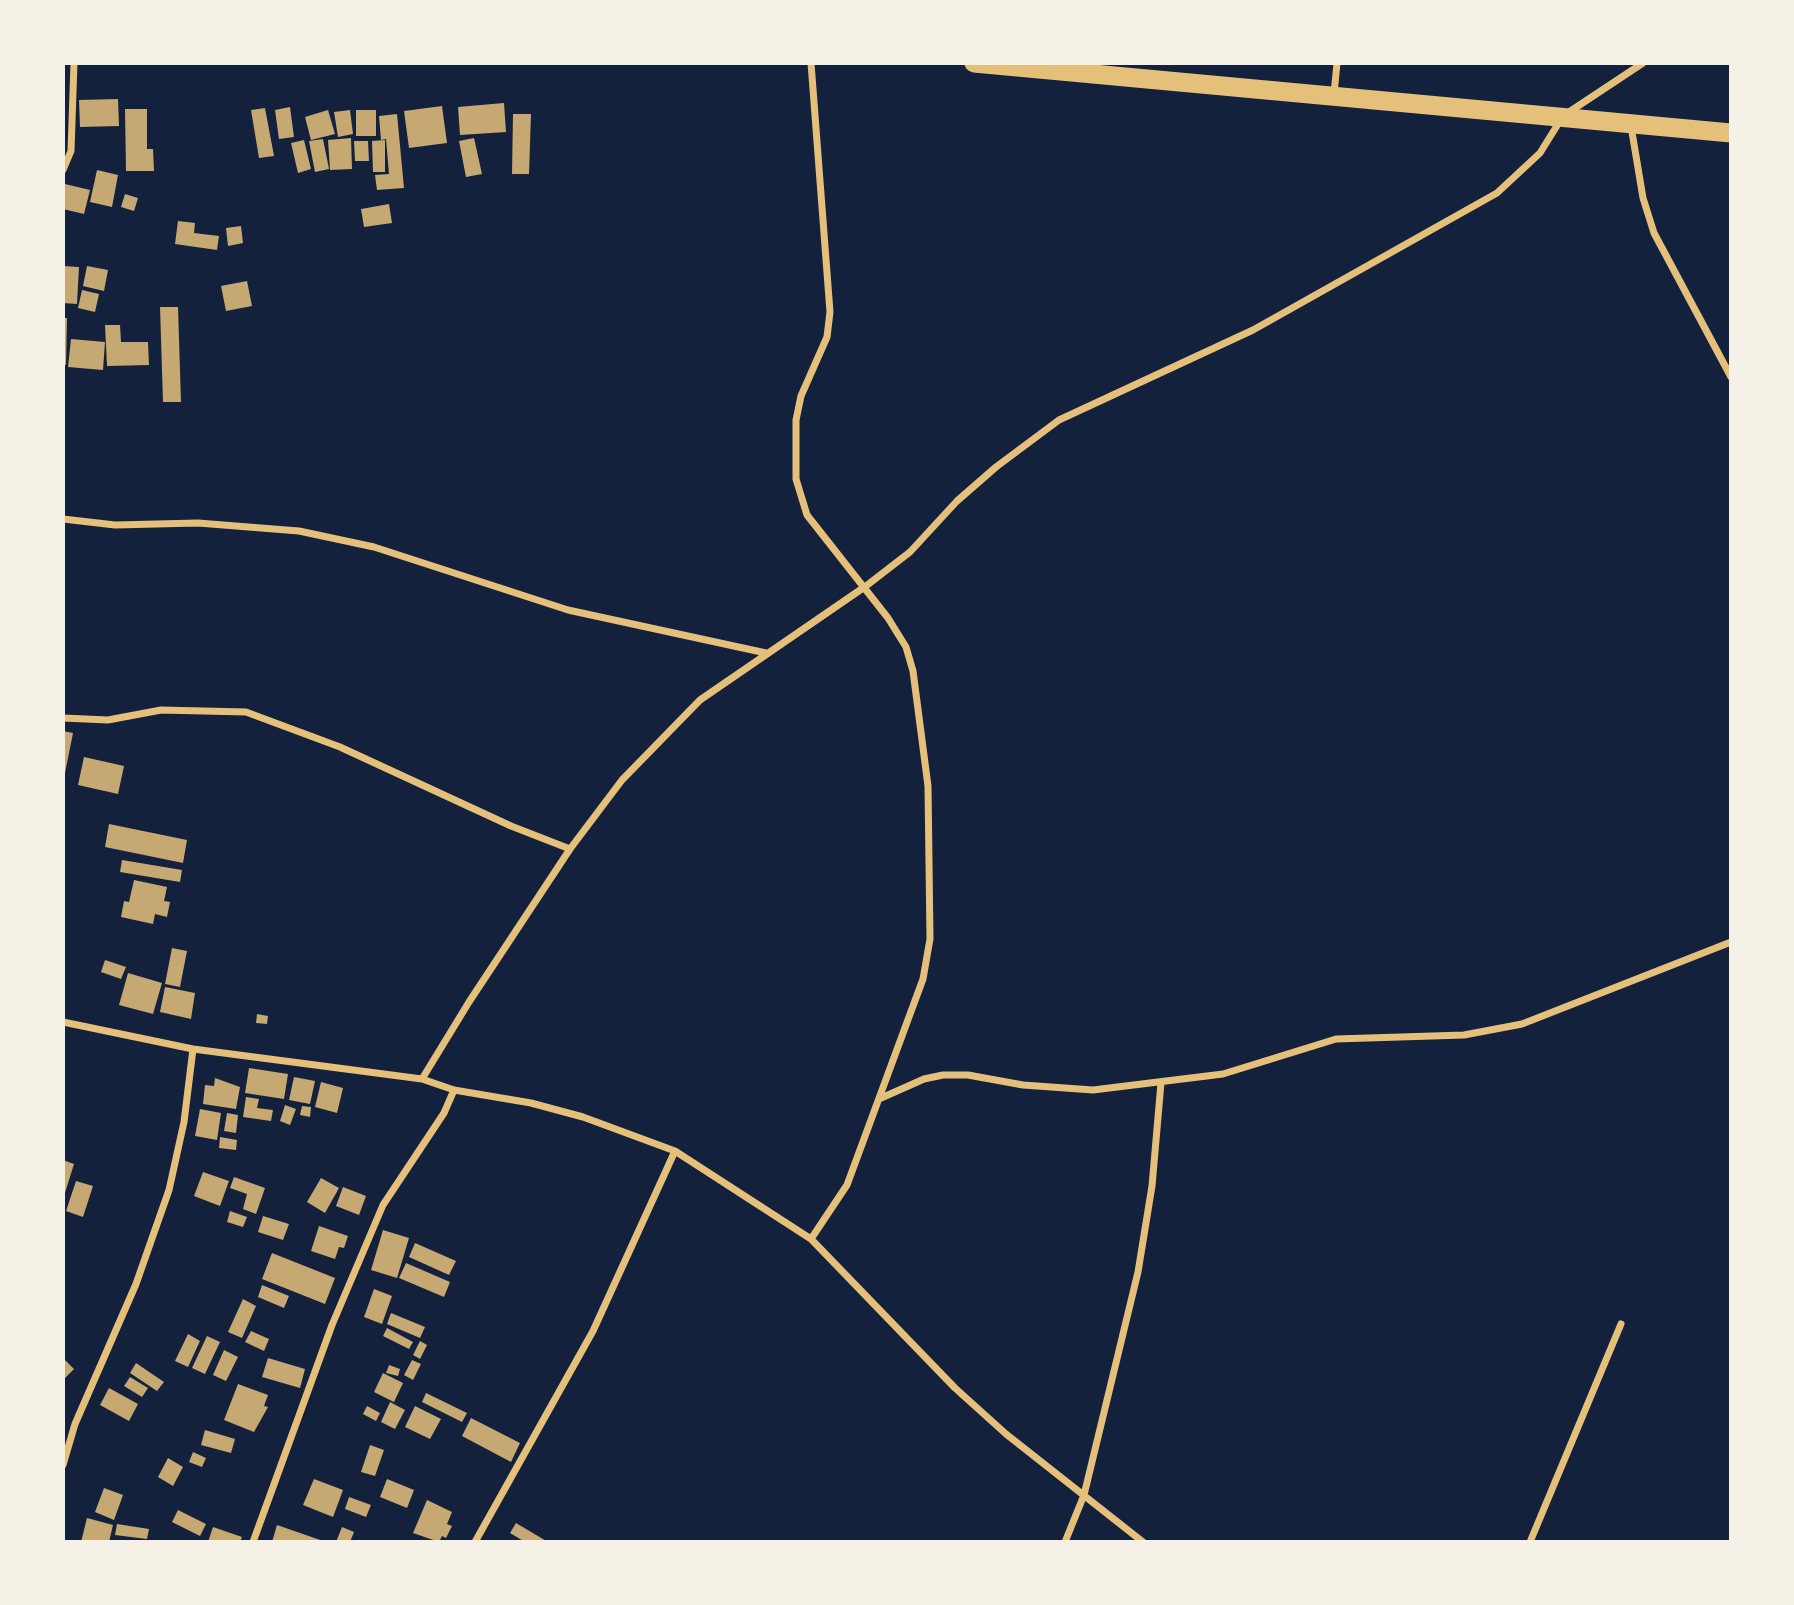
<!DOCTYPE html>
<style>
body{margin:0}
#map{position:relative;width:1794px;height:1605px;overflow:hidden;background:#14213d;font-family:"Fira Sans",sans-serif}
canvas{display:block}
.frame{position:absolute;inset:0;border:65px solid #f6f1e7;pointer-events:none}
</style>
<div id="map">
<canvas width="1794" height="1605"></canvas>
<div class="frame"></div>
</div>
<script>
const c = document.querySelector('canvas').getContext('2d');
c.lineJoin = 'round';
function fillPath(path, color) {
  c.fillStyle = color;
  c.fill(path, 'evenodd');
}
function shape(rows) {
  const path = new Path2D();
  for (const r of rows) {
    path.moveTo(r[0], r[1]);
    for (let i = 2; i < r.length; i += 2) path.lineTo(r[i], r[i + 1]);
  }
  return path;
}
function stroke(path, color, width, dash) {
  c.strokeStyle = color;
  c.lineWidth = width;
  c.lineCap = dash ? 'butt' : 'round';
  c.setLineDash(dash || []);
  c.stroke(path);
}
fillPath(shape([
 [118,99,119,126,80,127,79,100],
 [504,103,506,132,460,135,458,107],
 [442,106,447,143,409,148,404,111],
 [290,107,294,137,279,139,275,110],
 [265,108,274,156,259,158,251,110],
 [125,109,147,109,147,149,153,149,154,171,126,171],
 [328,110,335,134,311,140,305,117],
 [350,110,353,134,338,137,334,112],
 [356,110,376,110,376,136,356,136],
 [397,114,404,188,377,190,375,175,389,174,386,139,381,140,379,116],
 [513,114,531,114,529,174,512,174],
 [351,138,352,169,330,170,328,140],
 [474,138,482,174,466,177,459,141],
 [323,139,329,169,315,172,309,141],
 [304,140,311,169,298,173,291,143],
 [385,140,385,172,373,172,372,141],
 [354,141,368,141,369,161,355,161],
 [97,170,118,175,112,207,90,202],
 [65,184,90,190,84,214,63,209],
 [125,194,138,198,134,211,121,207],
 [389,204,392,223,364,227,361,209],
 [178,221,195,223,194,233,219,236,217,250,175,244],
 [241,226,243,243,228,246,226,228],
 [63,266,79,267,77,304,63,303],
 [87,266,108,270,104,291,83,286],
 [247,281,252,306,226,311,221,286],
 [82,290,99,294,95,312,78,308],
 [160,307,178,307,181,402,163,402],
 [63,318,67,318,66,365,63,365],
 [105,325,120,325,121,342,148,342,149,365,107,366],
 [71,339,105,342,103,370,68,367],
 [63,731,73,733,64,778,63,778],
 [84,757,124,766,118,794,78,785],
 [109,824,187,840,183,863,105,847],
 [122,860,182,870,180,882,120,872],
 [134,880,167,887,164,901,170,902,167,917,155,914,153,924,121,917,124,901,129,902],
 [172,948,187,951,180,987,165,984],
 [105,960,126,967,121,979,101,972],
 [128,973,162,983,153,1014,119,1005],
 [165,987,195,993,191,1019,160,1012],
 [257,1014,268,1016,267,1024,256,1023],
 [249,1068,288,1074,284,1099,245,1093],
 [294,1077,315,1081,310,1104,289,1100],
 [215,1078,240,1087,236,1109,203,1104,205,1085,214,1086],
 [321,1082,343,1088,337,1113,315,1107],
 [246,1097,259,1099,257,1108,273,1110,271,1121,243,1117],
 [285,1105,296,1109,290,1125,280,1121],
 [302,1106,311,1107,310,1117,300,1115],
 [200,1109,221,1113,217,1140,195,1136],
 [227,1113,238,1115,236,1133,224,1131],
 [220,1137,237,1140,236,1150,219,1148],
 [63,1160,74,1164,64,1196,63,1196],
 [203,1172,229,1181,220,1206,194,1196],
 [234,1177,265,1188,256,1214,243,1209,247,1194,230,1188],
 [321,1178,339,1188,325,1213,307,1202],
 [76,1181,93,1186,83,1217,66,1211],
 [343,1187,366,1196,359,1215,336,1206],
 [230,1211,247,1217,243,1227,227,1222],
 [263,1216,289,1224,283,1240,258,1232],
 [319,1226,348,1236,344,1248,339,1247,335,1259,311,1251],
 [383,1230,409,1238,397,1278,371,1270],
 [415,1243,456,1261,449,1275,409,1257],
 [272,1253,335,1278,325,1304,262,1279],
 [406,1263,450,1282,444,1297,399,1278],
 [262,1285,289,1296,284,1308,258,1297],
 [374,1289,392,1296,382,1324,364,1317],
 [243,1299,256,1306,242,1338,228,1332],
 [391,1313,425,1327,420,1338,387,1324],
 [387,1328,413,1342,409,1349,383,1336],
 [251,1331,269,1339,264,1351,245,1342],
 [188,1334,200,1341,188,1367,175,1361],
 [207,1336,220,1342,205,1374,192,1368],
 [420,1341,427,1345,420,1359,413,1355],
 [224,1350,238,1357,226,1381,213,1375],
 [63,1358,74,1369,63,1380],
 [268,1358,305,1369,300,1388,262,1377],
 [412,1360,421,1364,413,1380,404,1375],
 [136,1363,164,1382,157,1391,130,1373],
 [389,1365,400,1369,398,1376,386,1373],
 [383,1373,403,1383,394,1402,374,1392],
 [130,1377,148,1388,142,1397,124,1386],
 [238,1384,268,1395,264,1406,268,1407,254,1432,224,1420],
 [109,1388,138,1404,129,1421,100,1405],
 [426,1393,467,1413,462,1422,422,1402],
 [390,1402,405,1410,395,1429,381,1422],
 [367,1406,380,1413,376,1421,363,1414],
 [415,1406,441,1419,430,1439,405,1427],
 [471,1418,520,1443,511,1462,462,1436],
 [205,1430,235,1439,231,1453,201,1445],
 [370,1445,384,1450,375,1476,361,1472],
 [193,1452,206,1458,202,1467,189,1462],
 [168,1458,183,1467,173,1486,158,1477],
 [314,1479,343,1490,333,1517,303,1505],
 [387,1479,414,1490,407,1508,380,1497],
 [104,1488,123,1495,114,1520,95,1512],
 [349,1497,371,1505,366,1517,345,1509],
 [427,1500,452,1512,447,1524,452,1526,446,1538,442,1536,439,1542,413,1533],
 [178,1510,206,1524,200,1536,172,1522],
 [87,1518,113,1525,109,1542,81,1542],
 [516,1523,548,1542,525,1542,510,1533],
 [117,1524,149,1529,147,1539,115,1535],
 [277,1525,326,1542,272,1542],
 [213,1527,242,1537,240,1542,208,1542],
 [342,1527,354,1532,350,1542,336,1542]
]), '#c6a872');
stroke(shape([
 [1334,94,1337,63],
 [1631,126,1643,198,1654,233,1731,377],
 [63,170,71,151,74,63],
 [63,519,115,525,198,523,299,531,374,547,568,610,766,653],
 [63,718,108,720,161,710,246,712,340,747,511,826,570,849],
 [63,1022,193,1049,422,1079,454,1090,531,1103,583,1117,675,1151,811,1239,955,1388,1006,1434,1143,1542],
 [422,1079,469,1002,570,849,622,780,700,700,866,586,910,552,957,501,996,467,1059,420,1253,330,1497,193,1540,153,1563,116,1643,63],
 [879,1099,924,1079,943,1075,968,1075,1023,1085,1093,1090,1223,1074,1336,1039,1464,1035,1522,1024,1731,942],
 [811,1239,847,1185,923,979,930,939,928,786,913,671,906,647,888,618,807,515,796,479,796,420,801,396,827,337,830,312,811,63],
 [63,1465,75,1424,136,1284,169,1190,184,1122,193,1049],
 [253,1542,332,1325,383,1205,444,1113,454,1090],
 [475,1542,593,1331,675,1151],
 [1065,1542,1084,1495,1138,1272,1152,1186,1161,1083],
 [1530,1542,1621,1324]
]), '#e5c07b', 7);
stroke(shape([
 [974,63,1731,133]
]), '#e5c07b', 19);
</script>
